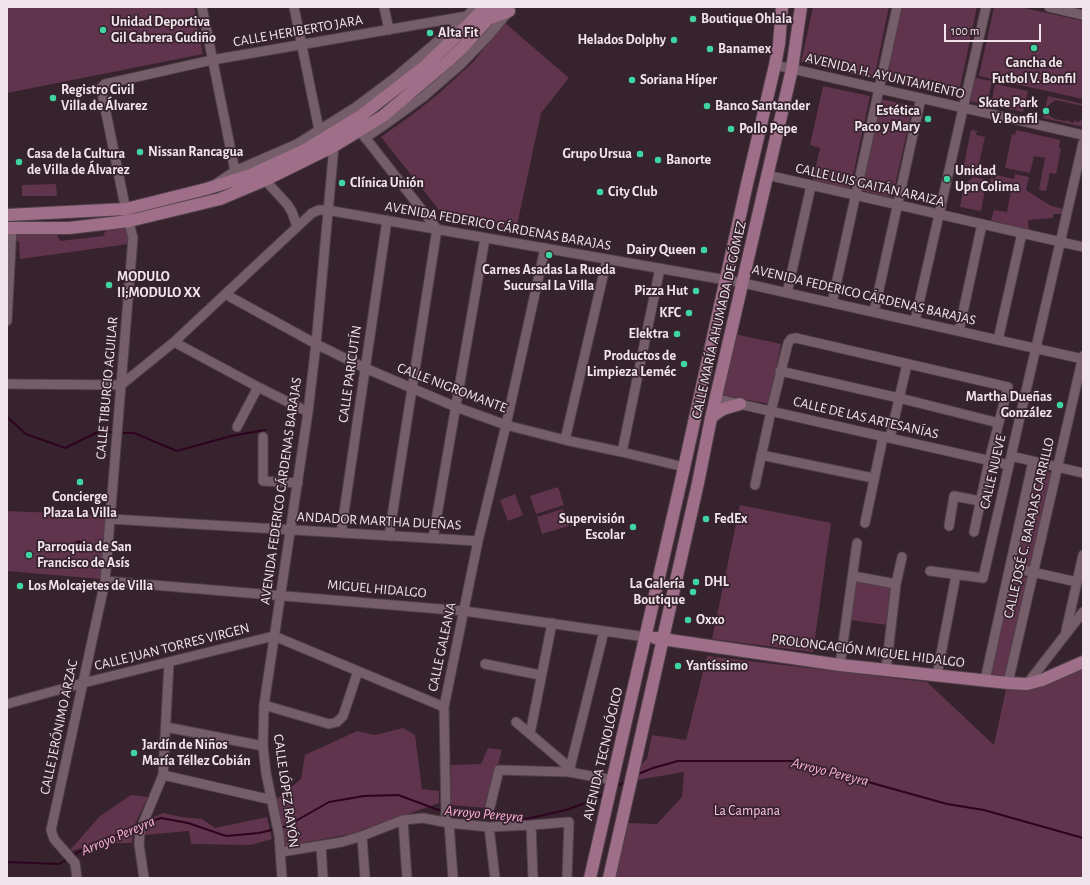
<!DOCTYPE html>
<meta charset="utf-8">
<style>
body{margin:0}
#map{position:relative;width:1090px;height:885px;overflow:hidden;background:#37232e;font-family:"Alegreya Sans",sans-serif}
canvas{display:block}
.frame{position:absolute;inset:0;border:8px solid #f1e4eb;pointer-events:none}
.scale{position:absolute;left:944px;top:24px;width:97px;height:18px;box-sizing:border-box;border:2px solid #f1e4eb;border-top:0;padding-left:5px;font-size:12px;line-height:14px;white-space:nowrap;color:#f1e4eb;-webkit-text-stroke:3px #37232e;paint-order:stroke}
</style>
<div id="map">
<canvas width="1090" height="885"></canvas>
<div class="frame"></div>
<div class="scale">100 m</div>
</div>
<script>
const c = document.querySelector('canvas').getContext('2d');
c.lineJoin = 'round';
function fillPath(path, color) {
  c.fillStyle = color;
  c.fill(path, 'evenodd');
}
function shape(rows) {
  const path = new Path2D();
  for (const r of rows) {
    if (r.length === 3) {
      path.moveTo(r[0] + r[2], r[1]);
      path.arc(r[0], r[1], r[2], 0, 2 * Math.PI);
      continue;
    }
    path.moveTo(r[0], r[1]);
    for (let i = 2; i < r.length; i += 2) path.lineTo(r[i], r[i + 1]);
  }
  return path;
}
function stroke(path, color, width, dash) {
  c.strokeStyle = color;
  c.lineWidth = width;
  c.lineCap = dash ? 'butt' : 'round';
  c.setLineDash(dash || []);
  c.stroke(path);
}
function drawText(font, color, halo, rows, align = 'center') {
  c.font = font + ' "Alegreya Sans",sans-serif';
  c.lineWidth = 3.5;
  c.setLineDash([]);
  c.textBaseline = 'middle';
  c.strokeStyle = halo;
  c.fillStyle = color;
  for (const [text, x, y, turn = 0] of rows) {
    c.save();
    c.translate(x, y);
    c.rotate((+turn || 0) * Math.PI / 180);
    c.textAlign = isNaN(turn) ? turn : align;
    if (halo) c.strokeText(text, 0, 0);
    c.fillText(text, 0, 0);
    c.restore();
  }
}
fillPath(shape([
 [7,7,194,7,203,54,7,93],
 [813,7,889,7,874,79,801,62],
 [901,7,977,7,958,97,885,81],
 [994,7,1020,7,1083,21,1083,99,979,76],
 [504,22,569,78,541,113,516,230,443,215,381,137,413,114,437,95,474,61],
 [975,78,992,81,987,105,970,101],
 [995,84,1028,91,1023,112,991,105],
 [823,86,870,96,850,189,813,180,820,148,810,145],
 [1048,96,1083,104,1083,106,1056,100,1051,103,1046,108,1050,116,1055,119,1065,121,1068,120,1069,121,1073,123,1076,119,1076,122,1078,122,1083,119,1083,127,1043,118],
 [881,99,913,106,892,198,860,190],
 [971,130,977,131,976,135,985,137,977,172,971,171,963,175,962,173],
 [1016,130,1060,140,1059,148,1061,149,1056,174,1050,173,1046,191,1039,190,1045,158,1034,156,1030,173,1005,168,1012,134,1015,135],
 [1015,174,1029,177,1026,190,1051,206,1064,209,1063,214,1053,214,1053,218,1028,220,1029,230,991,221,994,210,1007,212,1011,191,989,187,991,178,995,179,996,175,1014,179],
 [974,177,987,180,981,211,960,207,964,184],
 [56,184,57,196,22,196,22,185],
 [126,227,130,233,129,244,20,259,19,242,16,240,16,234,57,235,60,241,103,236,106,230],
 [735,334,781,344,769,404,723,395],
 [1034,469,1052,473,1032,568,1014,564],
 [558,487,564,505,536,514,530,496],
 [515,494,523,515,508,521,500,500],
 [740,505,831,523,813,652,712,639],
 [563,509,569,526,542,534,537,517],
 [7,511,108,515,101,579,7,571],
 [1012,574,1030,578,1007,678,989,674],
 [855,581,893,586,888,625,849,620],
 [707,656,927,682,994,745,1006,689,1028,691,1083,669,1083,878,614,878,627,823,657,824,682,797,684,772,637,780,641,765,647,759,652,735,686,740],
 [403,728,415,735,422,789,439,791,439,803,351,834,285,846,277,810,277,799,301,779,305,755,357,731,375,735],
 [488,748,502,750,486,808,450,805,451,765,481,764],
 [131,795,148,797,135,824,132,843,102,843,71,851,70,850,100,816],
 [164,813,181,817,202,819,215,828,267,817,272,839,251,845,191,844,189,831,144,835,147,817,151,818]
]), '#5f344c');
fillPath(shape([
 [79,546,5.5]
]), '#2d031e');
stroke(shape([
 [7,417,26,434,65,448,98,432,115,432],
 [123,433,134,433,177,451,231,436,265,430],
 [638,774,653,768,678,761,793,761,947,804,984,810,1083,838],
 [615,787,627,781],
 [448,812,460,815,526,819,566,810,593,800,604,794],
 [146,823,161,818,188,823,226,836,259,833,276,829],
 [280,828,287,826,329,802,364,796,398,795,436,809,443,811],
 [72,856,85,848,139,826],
 [7,862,59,864,68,859]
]), '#2d031e', 2);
const minor = shape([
 [202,7,235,171],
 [294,7,319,130],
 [384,7,389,30],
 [1049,7,1083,15],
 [775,65,1083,135],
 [360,131,437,229,389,536],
 [365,138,387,123,423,97,461,64,489,35,509,11],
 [767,175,1083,247],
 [265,180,287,204,292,212,297,227],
 [217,183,235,171,297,144,356,107,396,77,467,16,475,7],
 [787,293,811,186],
 [225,294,316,344,365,368,456,407,506,425,565,440,622,452,684,467],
 [832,303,897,7],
 [874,312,921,98],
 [7,321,12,228],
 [915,321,986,7],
 [959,331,982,224],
 [998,340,1022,233],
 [174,342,258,387,308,412],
 [780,371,899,398,999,423],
 [7,384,121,385,174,342,312,213,319,210,327,210,743,283,1083,359],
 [717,399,1009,465],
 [237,427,258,387],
 [263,437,263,481,298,483],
 [890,438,907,364],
 [565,440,607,259],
 [622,452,660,268],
 [761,455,873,478],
 [1011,456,1083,473],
 [755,485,771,411,788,343,791,339,796,338,1008,387,989,461,974,532],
 [110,519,478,541],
 [865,523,883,437],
 [949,526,954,496,980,501],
 [341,533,387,220],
 [433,538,485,238],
 [1010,567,1077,582],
 [930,571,983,578,1083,143],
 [853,576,896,584],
 [105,581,464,611,646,637],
 [1066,631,1083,555],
 [274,636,444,707],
 [485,664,540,675],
 [840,665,857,543],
 [886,670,896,584,902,557],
 [937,675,956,575],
 [985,680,1033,461],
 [1008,683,1083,356],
 [1027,684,1083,612],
 [7,704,83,683,274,636],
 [264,705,329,724,337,722,343,716,358,671],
 [516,722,570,768],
 [166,727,263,746],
 [530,734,552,623],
 [569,772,604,631],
 [163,775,272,800],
 [490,807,499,770,569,772,613,780],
 [403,820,407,878],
 [531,825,533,878],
 [489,827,495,878],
 [362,836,365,878],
 [321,846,323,878],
 [281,852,342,842,362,836,403,820,423,818,449,823,489,827,531,825,569,822,567,878],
 [77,878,75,863,54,839,51,830,105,581,133,238,125,206,101,88,105,84,212,60,479,14],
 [144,878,139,844,140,832,146,816,163,775,169,662],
 [282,878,279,835,266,773,263,746,264,705,308,412,316,344,334,146],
 [453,878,449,823,446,818,444,707,478,541,506,425,545,248]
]);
const major = shape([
 [490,18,509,11],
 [7,215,126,209,206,189,251,175,305,150,362,115,424,67,469,24,485,7],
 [7,228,69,228,129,221,220,199,265,180,334,146,383,116,448,61,463,47,499,7],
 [711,418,717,413,723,409,740,404],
 [655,638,840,665,1008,683,1027,684,1042,680,1083,662],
 [590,878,681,481,747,184,775,65,779,44,782,7],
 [609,878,698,483,711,418,792,69,801,7]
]);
stroke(minor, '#504049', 11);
stroke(major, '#504049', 14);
stroke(minor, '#755e6a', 9);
stroke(major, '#9f6f89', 12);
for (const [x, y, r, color] of [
 [693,19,4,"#40d4a1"],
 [103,30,4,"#40d4a1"],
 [430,33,4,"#40d4a1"],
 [674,40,4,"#40d4a1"],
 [1034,48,4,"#40d4a1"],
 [710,49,4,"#40d4a1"],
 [632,80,4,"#40d4a1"],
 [53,98,4,"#40d4a1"],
 [707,106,4,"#40d4a1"],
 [1046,111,4,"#40d4a1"],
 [928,119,4,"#40d4a1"],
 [731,129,4,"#40d4a1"],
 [140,152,4,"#40d4a1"],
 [640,154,4,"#40d4a1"],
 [658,160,4,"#40d4a1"],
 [19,162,4,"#40d4a1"],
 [947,179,4,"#40d4a1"],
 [342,183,4,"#40d4a1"],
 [600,192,4,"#40d4a1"],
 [704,250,4,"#40d4a1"],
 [549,255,4,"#40d4a1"],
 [109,285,4,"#40d4a1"],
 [696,291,4,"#40d4a1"],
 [689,313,4,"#40d4a1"],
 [677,334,4,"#40d4a1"],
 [684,364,4,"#40d4a1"],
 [1060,405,4,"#40d4a1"],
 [80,482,4,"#40d4a1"],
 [706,519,4,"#40d4a1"],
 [633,527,4,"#40d4a1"],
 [29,555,4,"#40d4a1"],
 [696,582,4,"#40d4a1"],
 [20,586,4,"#40d4a1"],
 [693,592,4,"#40d4a1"],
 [688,620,4,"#40d4a1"],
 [678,666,4,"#40d4a1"],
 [134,753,4,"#40d4a1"]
]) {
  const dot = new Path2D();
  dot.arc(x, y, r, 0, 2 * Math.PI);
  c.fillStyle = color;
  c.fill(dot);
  stroke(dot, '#37232e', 1.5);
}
drawText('bold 14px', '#f1e4eb', '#37232e', [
 ["Boutique Ohlala",701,19],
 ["Unidad Deportiva",111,22],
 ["Gil Cabrera Gudiño",111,38],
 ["Alta Fit",438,33],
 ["Helados Dolphy",666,40,"right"],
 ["Banamex",718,49],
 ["Cancha de",1034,63,"center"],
 ["Futbol V. Bonfil",1034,79,"center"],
 ["Soriana Híper",640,80],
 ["Registro Civil",61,90],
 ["Villa de Álvarez",61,106],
 ["Skate Park",1038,103,"right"],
 ["V. Bonfil",1038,119,"right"],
 ["Banco Santander",715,106],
 ["Estética",920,111,"right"],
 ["Paco y Mary",920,127,"right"],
 ["Pollo Pepe",739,129],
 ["Nissan Rancagua",148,152],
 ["Casa de la Cultura",27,154],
 ["de Villa de Álvarez",27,170],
 ["Grupo Ursua",632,154,"right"],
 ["Banorte",666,160],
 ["Unidad",955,171],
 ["Upn Colima",955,187],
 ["Clínica Unión",350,183],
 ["City Club",608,192],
 ["Dairy Queen",696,250,"right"],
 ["Carnes Asadas La Rueda",549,270,"center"],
 ["Sucursal La Villa",549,286,"center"],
 ["MODULO",117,277],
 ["II;MODULO XX",117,293],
 ["Pizza Hut",688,291,"right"],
 ["KFC",681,313,"right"],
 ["Elektra",669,334,"right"],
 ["Productos de",676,356,"right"],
 ["Limpieza Leméc",676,372,"right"],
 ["Martha Dueñas",1052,397,"right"],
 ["González",1052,413,"right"],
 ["Concierge",80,497,"center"],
 ["Plaza La Villa",80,513,"center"],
 ["Supervisión",625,519,"right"],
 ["Escolar",625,535,"right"],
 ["FedEx",714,519],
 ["Parroquia de San",37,547],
 ["Francisco de Asís",37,563],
 ["DHL",704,582],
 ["La Galería",685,584,"right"],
 ["Boutique",685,600,"right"],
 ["Los Molcajetes de Villa",28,586],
 ["Oxxo",696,620],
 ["Yantíssimo",686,666],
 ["Jardín de Niños",142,745],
 ["María Téllez Cobián",142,761]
], 'left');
drawText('14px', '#f1e4eb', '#37232e', [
 ["CALLE HERIBERTO JARA",298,31,-10],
 ["AVENIDA H. AYUNTAMIENTO",885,76,13],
 ["CALLE LUIS GAITÁN ARAIZA",870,185,13],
 ["AVENIDA FEDERICO CÁRDENAS BARAJAS",498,226,10],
 ["AVENIDA FEDERICO CÁRDENAS BARAJAS",864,295,13],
 ["CALLE MARÍA AHUMADA DE GÓMEZ",719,320,-77],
 ["CALLE PARICUTÍN",350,374,-82],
 ["CALLE TIBURCIO AGUILAR",107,388,-85],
 ["CALLE NIGROMANTE",452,388,21],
 ["CALLE DE LAS ARTESANÍAS",866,418,13],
 ["CALLE NUEVE",993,472,-77],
 ["AVENIDA FEDERICO CÁRDENAS BARAJAS",281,491,-82],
 ["ANDADOR MARTHA DUEÑAS",379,521,3],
 ["CALLE JOSÉ C. BARAJAS CARRILLO",1029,528,-77],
 ["MIGUEL HIDALGO",377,589,5],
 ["CALLE JUAN TORRES VIRGEN",172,647,-14],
 ["CALLE GALEANA",442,647,-78],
 ["PROLONGACIÓN MIGUEL HIDALGO",868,651,7],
 ["CALLE JERÓNIMO ARZAC",59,727,-78],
 ["AVENIDA TECNOLÓGICO",603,754,-77],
 ["CALLE LÓPEZ RAYÓN",286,791,82]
]);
drawText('14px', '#fdc4e2', '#37232e', [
 ["La Campana",747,811]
]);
drawText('italic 15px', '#faafd8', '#37232e', [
 ["Arroyo Pereyra",830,772,14],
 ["Arroyo Pereyra",484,814,5],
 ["Arroyo Pereyra",118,836,-23]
]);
</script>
